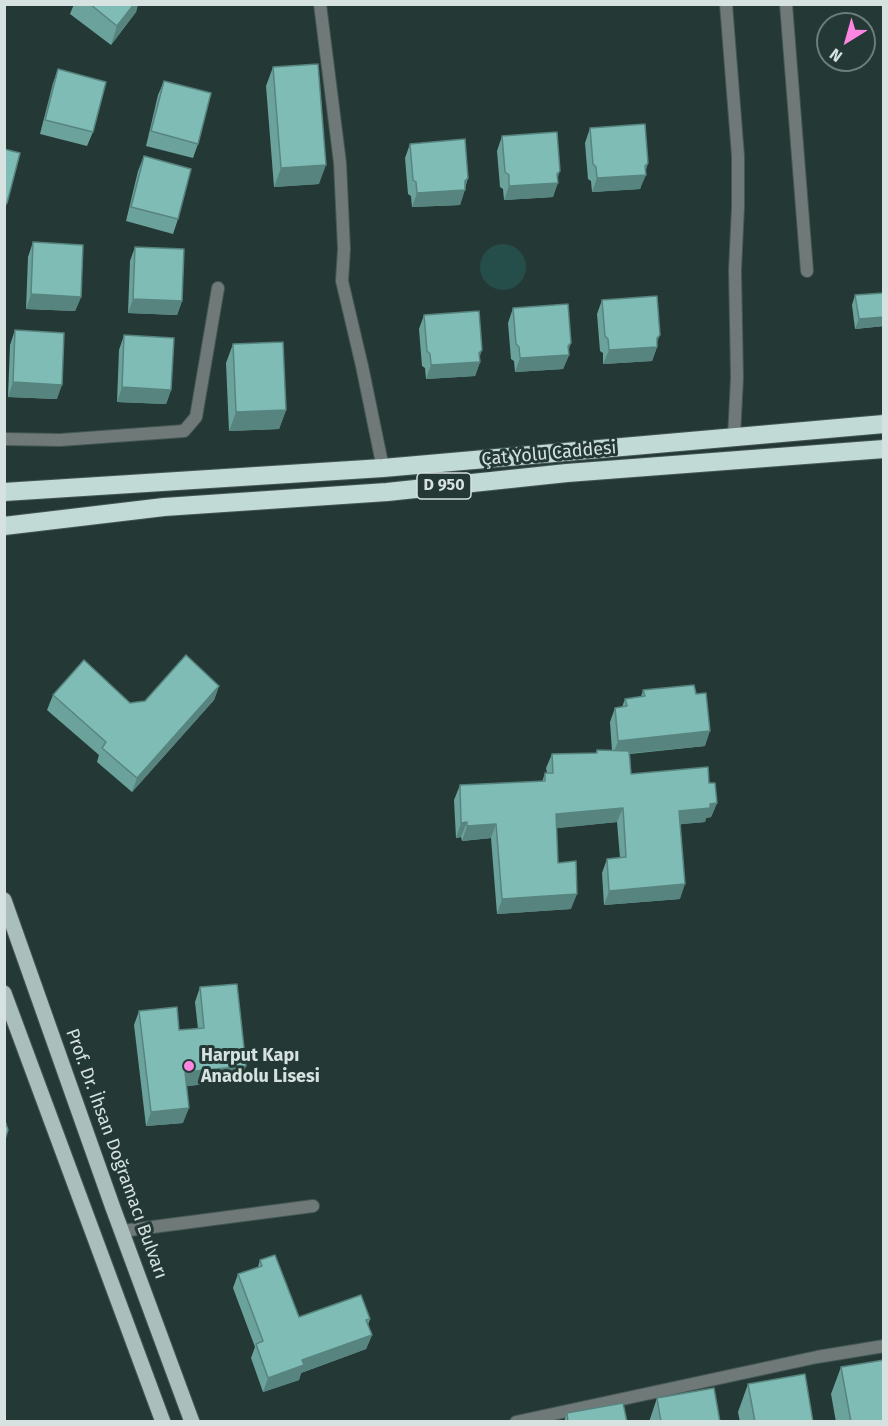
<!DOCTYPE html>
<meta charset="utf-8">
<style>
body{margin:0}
#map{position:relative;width:888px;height:1426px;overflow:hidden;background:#243936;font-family:"Fira Sans",sans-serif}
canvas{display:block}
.frame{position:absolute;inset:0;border:6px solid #d5e2e0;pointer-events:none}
.north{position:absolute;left:816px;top:12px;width:60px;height:60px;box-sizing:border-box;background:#243936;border:2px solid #6b7d7a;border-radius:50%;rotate:217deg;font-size:16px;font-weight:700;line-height:24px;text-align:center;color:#d5e2e0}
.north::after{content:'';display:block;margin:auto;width:21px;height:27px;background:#fd86e2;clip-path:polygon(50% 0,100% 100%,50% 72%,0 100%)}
</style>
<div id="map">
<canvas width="888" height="1426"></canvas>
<div class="frame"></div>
<div class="north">N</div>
</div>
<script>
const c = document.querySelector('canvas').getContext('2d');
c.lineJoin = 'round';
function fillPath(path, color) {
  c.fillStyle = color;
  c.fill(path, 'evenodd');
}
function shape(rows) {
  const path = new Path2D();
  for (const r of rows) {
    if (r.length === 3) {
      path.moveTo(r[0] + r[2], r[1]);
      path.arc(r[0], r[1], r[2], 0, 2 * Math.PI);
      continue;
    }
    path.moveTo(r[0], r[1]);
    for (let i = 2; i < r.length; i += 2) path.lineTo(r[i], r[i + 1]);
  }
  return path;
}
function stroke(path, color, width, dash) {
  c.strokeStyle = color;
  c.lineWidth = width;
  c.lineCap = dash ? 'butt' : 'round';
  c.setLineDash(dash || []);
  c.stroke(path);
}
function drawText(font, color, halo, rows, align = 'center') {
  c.font = font + ' "Fira Sans",sans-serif';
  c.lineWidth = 6;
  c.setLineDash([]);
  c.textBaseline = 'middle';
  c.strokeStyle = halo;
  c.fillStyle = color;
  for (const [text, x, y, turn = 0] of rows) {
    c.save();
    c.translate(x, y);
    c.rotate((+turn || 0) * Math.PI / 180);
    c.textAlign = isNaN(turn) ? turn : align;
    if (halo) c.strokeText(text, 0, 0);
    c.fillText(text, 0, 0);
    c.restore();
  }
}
fillPath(shape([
 [503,267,23]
]), '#254e4a');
const street = shape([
 [320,4,340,163,344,249,342,281,362,366,383,468],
 [726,4,738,156,738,207,735,270,737,378,734,436],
 [786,4,807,271],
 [4,439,60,440,184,431,196,417,218,288],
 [122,1231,313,1206],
 [516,1422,817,1357,884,1346]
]);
const primary = shape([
 [4,900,113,1208,192,1422],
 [4,993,163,1422]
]);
const highway = shape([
 [4,492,383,468,884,424],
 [4,526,164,507,387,492,567,473,884,449]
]);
stroke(street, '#445755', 14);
stroke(primary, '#445755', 17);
stroke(highway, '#445755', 20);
stroke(street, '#6f7978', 12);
stroke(primary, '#aabebb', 15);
stroke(highway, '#c1dad6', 18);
fillPath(shape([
 [74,4,138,4,136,12,111,45,70,14],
 [273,67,319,184,274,187,266,86],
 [58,69,93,132,87,146,40,134,53,83],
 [164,81,198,144,193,158,146,146,158,95],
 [590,128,648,163,640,189,592,192,591,181,588,179,585,143],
 [502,136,558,178,553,197,504,200,503,189,500,187,497,151],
 [410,144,468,178,460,205,412,207,411,196,408,194,405,158],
 [4,149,7,203,4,212],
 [144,156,178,219,173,234,126,221,138,171],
 [33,242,81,297,75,311,26,309,28,257],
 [135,247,182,301,177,315,128,313,130,261],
 [884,293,884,326,855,329,852,305,855,295],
 [602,300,657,342,657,347,652,361,603,364,603,353,600,351,597,314],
 [513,308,568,350,569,355,563,369,515,372,514,361,511,359,508,323],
 [424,315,480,357,480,362,475,376,426,379,425,368,422,366,419,329],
 [15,330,57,399,8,397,10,345],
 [124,335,171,390,166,404,117,402,119,350],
 [233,344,286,410,279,429,229,431,226,363],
 [219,686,214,700,132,792,97,762,99,755,47,710,53,695,130,703,145,701],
 [643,690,705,746,630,754,631,774,709,783,717,803,711,817,706,818,705,822,680,824,680,899,604,905,602,873,607,859,620,858,617,822,556,828,558,863,571,909,497,914,491,838,462,841,461,837,456,838,454,800,460,785,542,782,545,773,547,773,546,768,552,754,596,753,597,750,612,751,610,722,615,708,622,707,625,699,641,697],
 [200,987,241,1080,187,1086,183,1123,146,1126,134,1025,139,1011,179,1030,198,1029,195,1002],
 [260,1260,299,1317,370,1319,368,1325,372,1335,366,1349,301,1373,299,1380,263,1392,251,1358,255,1347,233,1288,238,1274,258,1267],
 [841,1367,884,1422,836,1422,831,1394],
 [748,1384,813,1422,740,1422,738,1412],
 [657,1398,720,1422,649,1422],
 [567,1413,627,1422,564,1422]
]), '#6ca29c');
fillPath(shape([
 [134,4,138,4,136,12,111,45,117,26],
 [648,163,644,175,646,175,640,189,592,192,597,178,645,166],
 [326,165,319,184,274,187,281,168],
 [560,171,556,183,558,183,553,197,504,200,509,186,557,174],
 [468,178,463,190,465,190,460,205,412,207,417,193,465,181],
 [31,294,81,297,75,311,26,309],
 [133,299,182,301,177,315,128,313],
 [884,317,884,326,855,329,859,319],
 [660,335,655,347,657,347,652,361,603,364,609,350,657,338],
 [571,343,567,355,569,355,563,369,515,372,520,358,568,346],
 [482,350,478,362,480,362,475,376,426,379,431,365,479,353],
 [13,382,62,385,57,399,8,397],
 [122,387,171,390,166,404,117,402],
 [286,410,279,429,229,431,236,412],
 [219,686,214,700,132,792,137,778],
 [710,731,705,746,613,755,618,741],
 [717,803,711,817,706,818,705,822,674,825,679,811],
 [623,808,617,822,550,829,556,814],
 [467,822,461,837,456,838,461,823],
 [496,824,491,838,462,841,467,826],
 [685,884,680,899,604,905,609,891],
 [577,894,571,909,497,914,502,899],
 [246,1066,241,1080,180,1087,185,1072],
 [189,1108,183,1123,146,1126,151,1112],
 [372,1335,366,1349,301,1373,299,1380,263,1392,268,1378,302,1360]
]), '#58847f');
const building = shape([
 [90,4,134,4,117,26,90,4],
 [318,64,326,165,281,168,273,67,318,64],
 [58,69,106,82,93,132,45,120,58,69],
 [164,81,211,93,198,144,151,131,164,81],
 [645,124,648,163,645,166,646,175,597,178,596,167,593,164,590,128,645,124],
 [557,132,560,171,557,174,558,183,509,186,509,175,505,172,502,136,557,132],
 [465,139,468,178,465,181,465,190,417,193,416,182,413,180,410,144,465,139],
 [4,149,20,153,7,203,4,203,4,149],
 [144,156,191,169,178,219,131,207,144,156],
 [33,242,83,245,81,297,31,294,33,242],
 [135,247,184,249,182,301,133,299,135,247],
 [884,293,884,317,859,319,855,295,884,293],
 [657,296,660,335,657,338,657,347,609,350,608,339,605,336,602,300,657,296],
 [568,304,571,343,568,346,569,355,520,358,519,347,516,344,513,308,568,304],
 [479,311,482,350,479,353,480,362,431,365,430,354,427,351,424,315,479,311],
 [15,330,64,333,62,385,13,382,15,330],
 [124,335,174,338,171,390,122,387,124,335],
 [283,342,286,410,236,412,233,344,283,342],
 [186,655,219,686,137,778,102,748,106,742,53,695,84,660,130,703,145,701,186,655],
 [694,685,696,694,706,693,710,731,618,741,615,708,627,706,625,699,645,696,643,690,694,685],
 [597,750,629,751,631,774,708,767,709,783,715,783,717,803,710,804,710,808,679,811,685,884,609,891,607,859,626,857,623,808,556,814,558,863,576,861,577,894,502,899,496,824,467,826,467,822,461,823,460,785,545,781,545,773,553,773,552,754,597,753,597,750],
 [237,984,246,1066,185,1072,189,1108,151,1112,139,1011,177,1007,179,1030,204,1028,200,987,237,984],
 [4,1118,8,1130,4,1142,4,1118],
 [275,1255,299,1317,361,1295,370,1319,366,1320,372,1335,302,1360,304,1365,268,1378,256,1344,263,1341,238,1274,262,1266,260,1260,275,1255],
 [884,1360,884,1422,851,1422,841,1367,884,1360],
 [805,1374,813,1422,755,1422,748,1384,805,1374],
 [714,1388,720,1422,661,1422,657,1398,714,1388],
 [623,1403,627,1422,568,1422,567,1413,623,1403]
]);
fillPath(building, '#7ebcb5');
stroke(building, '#58847f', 1.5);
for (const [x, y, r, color] of [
 [189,1066,6,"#fd86e2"]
]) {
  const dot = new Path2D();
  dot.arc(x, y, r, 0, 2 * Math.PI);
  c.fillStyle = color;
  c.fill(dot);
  stroke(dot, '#243936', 2);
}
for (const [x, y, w] of [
 [444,486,54]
]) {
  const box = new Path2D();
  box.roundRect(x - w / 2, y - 13, w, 26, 4.5);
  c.fillStyle = '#243936';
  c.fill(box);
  stroke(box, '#d5e2e0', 1.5);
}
drawText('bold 16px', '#d5e2e0', null, [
 ["D 950",444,486]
]);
drawText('18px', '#d5e2e0', '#243936', [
 ["Çat Yolu Caddesi",549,454,-5],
 ["Prof. Dr. İhsan Doğramacı Bulvarı",116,1154,70]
]);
drawText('bold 18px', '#d5e2e0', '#243936', [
 ["Harput Kapı",201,1056],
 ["Anadolu Lisesi",201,1077]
], 'left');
</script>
